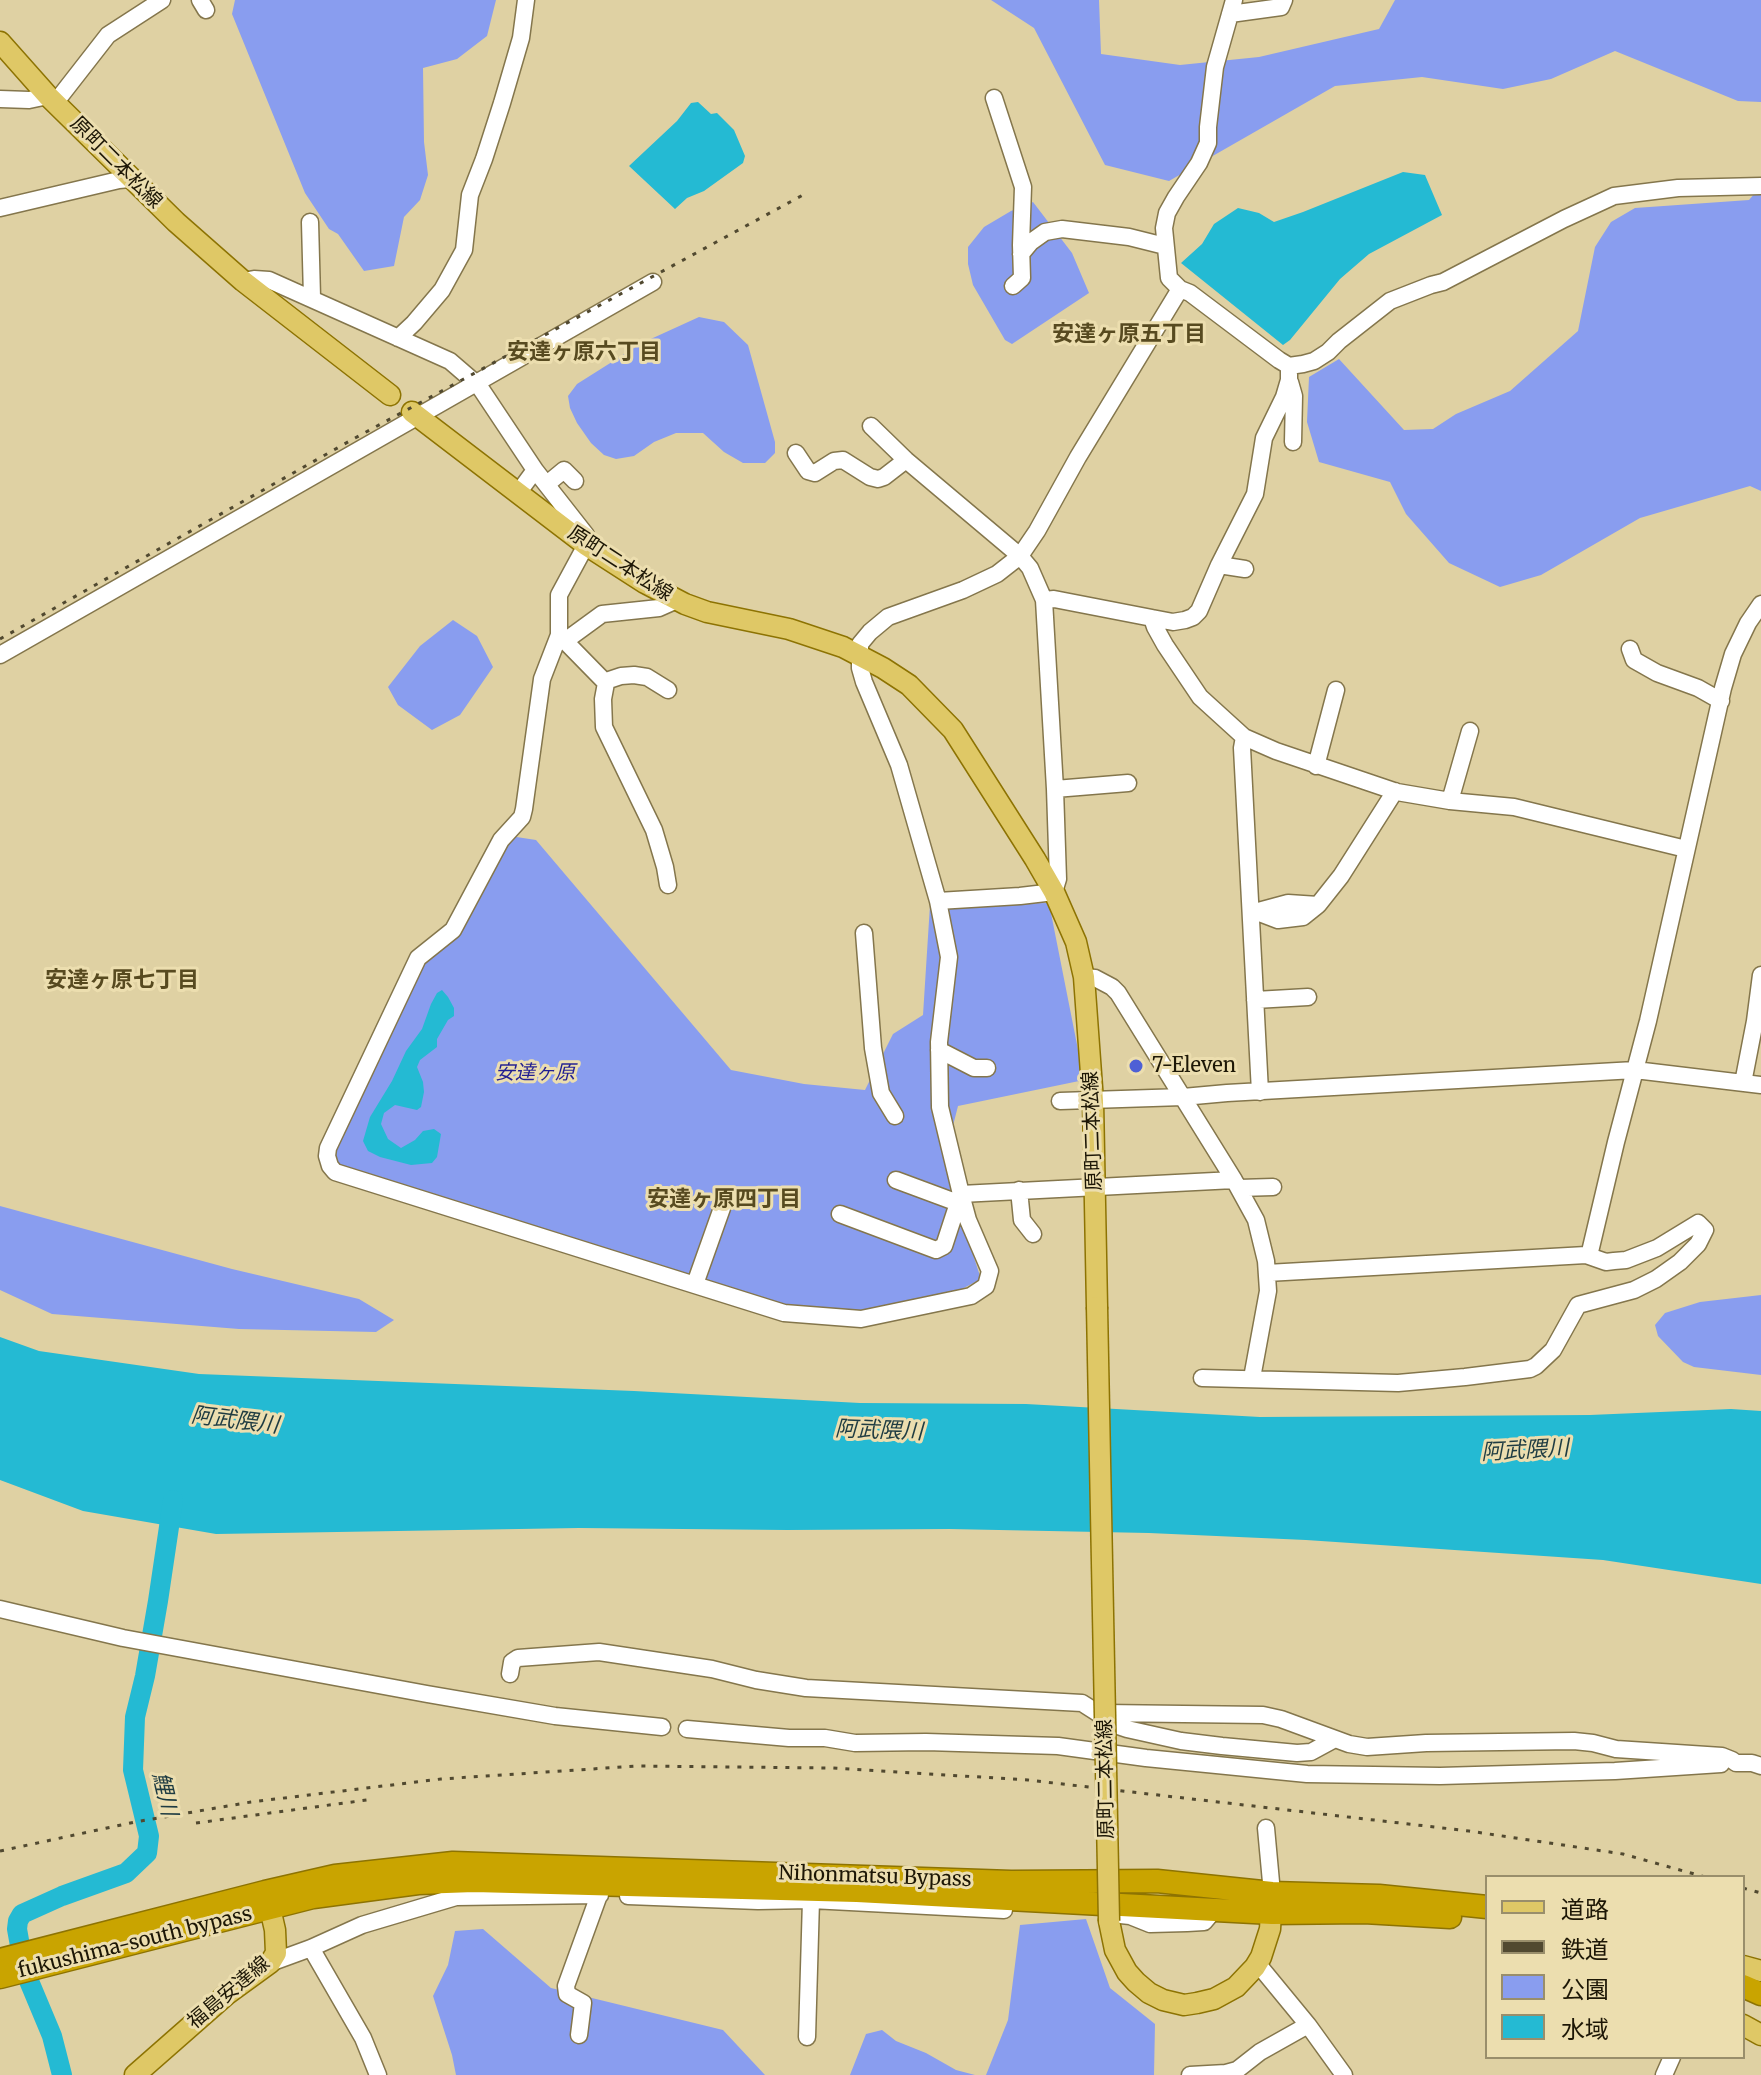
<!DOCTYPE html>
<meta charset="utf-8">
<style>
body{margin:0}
#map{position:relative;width:1761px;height:2075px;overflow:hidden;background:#dfd1a3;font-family:Merriweather,"Noto Sans JP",serif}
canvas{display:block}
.legend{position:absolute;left:1485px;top:1875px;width:260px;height:184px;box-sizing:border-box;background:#ecdeaf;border:2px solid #998e6b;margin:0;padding:10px 14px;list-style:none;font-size:24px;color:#1d1706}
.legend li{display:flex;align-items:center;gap:16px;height:40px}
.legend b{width:40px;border:2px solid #998e6b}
</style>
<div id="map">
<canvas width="1761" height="2075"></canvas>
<ul class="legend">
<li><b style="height:10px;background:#dfc866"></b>道路</li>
<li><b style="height:10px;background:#514930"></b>鉄道</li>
<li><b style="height:22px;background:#899def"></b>公園</li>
<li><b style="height:22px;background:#24bad3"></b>水域</li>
</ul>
</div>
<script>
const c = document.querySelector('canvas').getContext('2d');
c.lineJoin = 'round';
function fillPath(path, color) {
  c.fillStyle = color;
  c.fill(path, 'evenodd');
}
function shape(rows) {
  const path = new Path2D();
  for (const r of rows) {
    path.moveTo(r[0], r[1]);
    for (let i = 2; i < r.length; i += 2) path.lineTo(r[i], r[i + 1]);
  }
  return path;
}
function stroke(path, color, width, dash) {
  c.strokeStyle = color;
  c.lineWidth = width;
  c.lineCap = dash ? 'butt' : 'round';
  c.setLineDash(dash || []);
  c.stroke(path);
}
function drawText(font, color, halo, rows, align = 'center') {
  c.font = font + ' Merriweather,"Noto Sans JP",serif';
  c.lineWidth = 6;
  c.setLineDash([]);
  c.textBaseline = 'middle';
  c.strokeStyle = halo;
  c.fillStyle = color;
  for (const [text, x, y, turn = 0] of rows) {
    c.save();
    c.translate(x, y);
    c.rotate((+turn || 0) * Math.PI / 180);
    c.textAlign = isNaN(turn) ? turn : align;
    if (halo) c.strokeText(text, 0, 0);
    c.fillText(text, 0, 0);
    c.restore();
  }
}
fillPath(shape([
 [235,0,496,0,487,36,457,59,423,68,424,142,428,175,420,200,404,217,394,266,364,271,338,234,329,229,305,193,232,14],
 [991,0,1099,0,1101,54,1180,65,1259,57,1379,29,1395,0,1761,0,1761,102,1738,101,1615,51,1551,79,1503,89,1422,77,1335,86,1169,181,1105,165,1034,28],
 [1761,186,1761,491,1750,486,1640,518,1541,575,1500,587,1449,563,1406,514,1390,482,1319,462,1307,422,1309,377,1339,359,1404,430,1433,429,1456,414,1510,391,1578,331,1595,247,1611,222,1635,208,1749,200],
 [1033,202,1072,253,1089,293,1012,344,1005,340,973,285,968,264,968,247,984,227,1011,211],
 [699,317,724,322,748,345,775,442,775,453,765,463,743,463,724,452,703,433,676,433,654,442,634,456,616,459,604,455,591,443,577,423,570,408,568,396,577,384,642,343],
 [453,620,477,636,493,667,460,715,432,730,398,705,388,687,420,646],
 [510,836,536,840,731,1070,804,1084,865,1090,893,1034,923,1015,930,905,1049,903,1084,1080,958,1106,946,1153,954,1196,981,1279,960,1290,853,1313,794,1307,724,1289,340,1170,331,1153,420,963],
 [0,1206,232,1269,359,1299,394,1320,376,1332,239,1329,52,1314,0,1290],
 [1761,1295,1761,1375,1694,1367,1683,1362,1658,1336,1655,1325,1665,1313,1700,1302],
 [1086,1919,1110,1988,1155,2024,1154,2075,986,2075,1008,2020,1020,1925],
 [483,1929,551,1988,723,2030,765,2075,456,2075,452,2055,433,1996,448,1965,455,1931],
 [882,2030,896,2041,926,2053,956,2070,975,2075,850,2075,866,2034]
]), '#899def');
fillPath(shape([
 [698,102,711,114,717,113,734,130,745,156,743,163,704,191,687,198,675,209,629,166,677,121,691,103],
 [1403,172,1425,175,1442,215,1369,254,1340,279,1290,340,1283,345,1181,263,1202,244,1214,224,1238,208,1259,213,1274,222,1303,212],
 [442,990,448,997,454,1008,454,1016,448,1020,437,1039,437,1047,420,1060,417,1067,423,1082,424,1092,421,1107,417,1110,395,1105,384,1113,381,1124,388,1139,401,1148,415,1140,423,1131,434,1129,441,1134,437,1157,432,1163,411,1165,380,1157,368,1151,363,1141,370,1117,392,1081,406,1051,422,1029,431,1004,437,993],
 [0,1337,39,1351,199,1374,634,1391,860,1403,1026,1404,1260,1417,1590,1415,1731,1409,1761,1411,1761,1584,1603,1560,1306,1540,1149,1533,949,1529,787,1530,579,1528,216,1534,83,1511,0,1480]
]), '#24bad3');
stroke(shape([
 [62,2075,52,2036,29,1981,22,1957,17,1929,18,1921,22,1914,62,1896,126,1873,147,1853,149,1836,133,1770,135,1717,145,1676,158,1601,173,1500]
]), '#24bad3', 20);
const minor = shape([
 [200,0,206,10],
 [1230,14,1281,7,1284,0],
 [994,98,1023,187,1021,245,1022,278,1013,286],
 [0,99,29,100,48,96],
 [55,103,108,35,162,0],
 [0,208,119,180,130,179],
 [310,222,312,297],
 [1021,254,1031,242,1045,232,1062,229,1129,237,1165,246],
 [243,281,254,279,269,280,450,361,479,386,535,470,518,493],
 [1180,289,1169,278,1164,228,1167,213,1176,197,1199,163,1208,143,1208,127,1215,67,1234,0],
 [398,338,414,323,442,290,464,250,470,195,484,159,502,103,521,38,526,0],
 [1290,382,1294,396,1293,442],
 [871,426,906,460,1020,556,1030,568,1044,600,1055,789,1058,879,1054,892,1020,896,938,901],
 [796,453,808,471,815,473,834,461,843,460,870,477,878,479,884,477,906,460],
 [535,470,586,535,586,545,559,595,559,635,542,679,524,809,522,817,501,840,453,930,418,958,328,1148,327,1156,330,1166,335,1172,784,1313,861,1319,971,1296,986,1286,990,1271,968,1220,961,1194,1234,1180,1118,993,1112,987,1095,978,1084,977],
 [547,484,564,470,575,481],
 [1219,565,1255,494,1264,438,1284,397,1289,380,1289,366],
 [1044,600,1054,599,1152,618,1155,627,1165,645,1200,697,1244,737,1276,751,1397,792,1450,801,1514,807,1686,849],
 [1152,618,1173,622,1185,620,1193,617,1199,611,1219,565,1245,569],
 [559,635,606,683],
 [565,641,602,614,659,608,677,600],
 [1630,649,1634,660,1657,673,1698,688,1721,701],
 [0,655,653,282],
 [1244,737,1242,748,1260,1092],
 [1316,766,1336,690],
 [1055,789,1128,783],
 [1450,801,1470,731],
 [668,885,665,867,654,830,604,727,603,699,606,683,609,680,621,676,634,675,647,677,668,690],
 [1257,912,1278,920,1303,917,1318,905],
 [1251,913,1288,903,1318,905,1341,876,1395,791],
 [864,933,873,1048,881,1093,895,1116],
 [1255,1000,1308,997],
 [939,1050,974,1068,987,1068],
 [1743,1083,1755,1021,1761,975],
 [1060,1101,1183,1097,1227,1093,1635,1070,1761,1085],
 [896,1180,958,1203],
 [1234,1180,1256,1220,1266,1261,1268,1291,1252,1378],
 [1239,1188,1273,1187],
 [1019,1190,1022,1220,1033,1234],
 [840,1214,936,1250,944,1246,961,1194,940,1107,939,1042,949,957,938,901,899,765,864,682,860,668,860,644,870,632,888,617,963,590,997,574,1020,556,1037,531,1078,457,1180,289,1190,293,1279,360,1289,366,1303,364,1314,361,1328,352,1339,341,1390,301,1431,285,1443,282,1564,219,1614,196,1678,188,1761,186],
 [1589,1256,1616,1142,1648,1021,1723,688,1733,654,1748,623,1761,604],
 [695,1284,722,1208],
 [1202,1378,1398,1383,1465,1377,1530,1369,1536,1366,1553,1350,1578,1305,1634,1290,1656,1279,1680,1262,1698,1244,1705,1230,1698,1223,1657,1248,1626,1260,1614,1261,1606,1262,1586,1255,1267,1273],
 [0,1609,123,1638,427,1694,555,1716,662,1727],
 [510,1674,512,1662,518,1658,599,1652,712,1669,756,1680,806,1688,1082,1703,1118,1726,1127,1729,1181,1741,1222,1746,1297,1753,1311,1752,1335,1739],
 [1104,1713,1263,1715,1281,1719,1349,1744,1367,1747,1426,1743,1574,1741,1593,1743,1616,1749,1722,1756,1732,1760,1736,1763,1752,1763,1761,1766],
 [687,1729,789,1738,825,1738,855,1743,926,1742,1058,1746,1146,1758,1307,1774,1440,1776,1615,1771,1721,1764],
 [1266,1828,1272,1893],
 [628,1896,758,1901,811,1900,1004,1910],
 [1111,1914,1130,1916,1150,1924,1187,1923,1204,1922,1215,1909],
 [311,1948,363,2038,378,2075],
 [270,1963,311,1948,362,1925,456,1897,600,1895],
 [1257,1963,1308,2025,1344,2075],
 [579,2035,583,2003,567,1994,566,1986,599,1895],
 [807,2037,811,1900],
 [1190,2075,1226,2073,1237,2070,1260,2052,1308,2025],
 [1664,2075,1672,2057]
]);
const major = shape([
 [0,42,48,96,176,222,243,281,390,395],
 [412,412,586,545,645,583,685,604,707,612,789,629,843,647,883,668,909,685,953,730,1035,859,1054,892,1076,942,1084,977,1093,1101,1097,1307],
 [1109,1921,1115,1950,1127,1972,1136,1982,1149,1993,1163,2000,1184,2005,1197,2003,1214,1999,1236,1987,1255,1967,1261,1957,1270,1929,1272,1897],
 [1743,1966,1761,1971],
 [1743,2025,1761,2035],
 [135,2075,226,1995,270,1963,276,1953,275,1930,267,1895]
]);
const highway = shape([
 [0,1960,265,1892,335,1876,453,1863,1011,1882,1157,1881,1272,1893,1379,1896,1487,1907],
 [0,1977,313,1897,418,1883,474,1881,857,1891,1272,1913,1364,1912,1450,1917],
 [1743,1986,1761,1994]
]);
stroke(minor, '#84764c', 19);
stroke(major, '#8d7302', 23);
stroke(highway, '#8d7302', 25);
stroke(minor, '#fff', 16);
stroke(major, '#dfc866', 20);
stroke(highway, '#c9a400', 22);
stroke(shape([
 [0,639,355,438,803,195],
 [196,1823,374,1799],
 [0,1851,135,1822,251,1802,441,1779,637,1766,833,1768,1028,1780,1469,1831,1623,1854,1705,1877],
 [1743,1888,1761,1893]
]), '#514930', 3, [4, 8]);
const majorBridge = shape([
 [1097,1307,1109,1921]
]);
stroke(majorBridge, '#8d7302', 23, []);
stroke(majorBridge, '#dfc866', 20);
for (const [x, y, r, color] of [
 [1136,1066,8,"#4e60d5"]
]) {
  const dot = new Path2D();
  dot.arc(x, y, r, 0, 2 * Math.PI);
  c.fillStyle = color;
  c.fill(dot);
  stroke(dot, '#ecdeaf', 3);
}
drawText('20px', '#1d1706', '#ecdeaf', [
 ["原町二本松線",116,163,45],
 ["原町二本松線",620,564,33],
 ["原町二本松線",1093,1131,-92],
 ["原町二本松線",1106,1779,-91],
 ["Nihonmatsu Bypass",875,1877,2],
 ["fukushima-south bypass",135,1943,-14],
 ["福島安達線",229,1993,-40]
]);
drawText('20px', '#1d1706', '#ecdeaf', [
 ["7-Eleven",1152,1066]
], 'left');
drawText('italic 20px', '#211e92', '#ecdeaf', [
 ["安達ヶ原",535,1073]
]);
drawText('bold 22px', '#574a20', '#ecdeaf', [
 ["安達ヶ原五丁目",1129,335],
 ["安達ヶ原六丁目",584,353],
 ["安達ヶ原七丁目",122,981],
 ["安達ヶ原四丁目",724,1200]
]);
drawText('italic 22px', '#1f3c42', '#ecdeaf', [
 ["阿武隈川",235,1421,7],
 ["阿武隈川",879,1431,2],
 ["阿武隈川",1525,1451,-3],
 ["鯉川",164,1794,77]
]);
</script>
